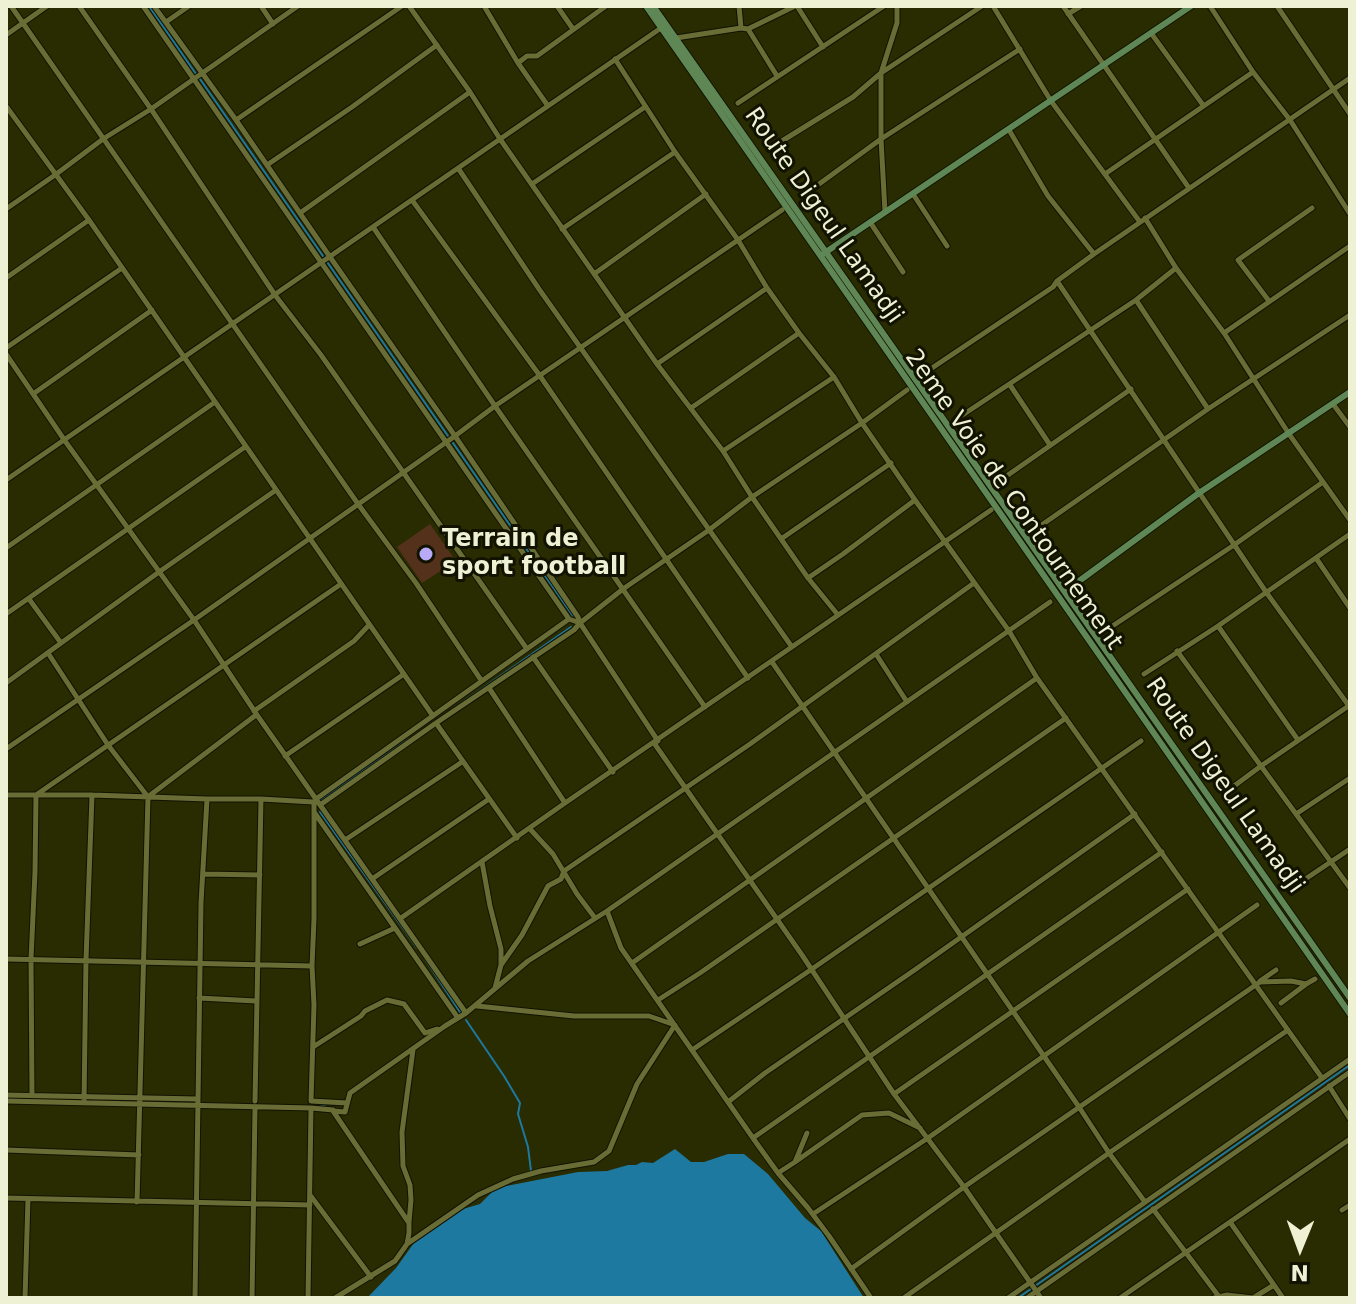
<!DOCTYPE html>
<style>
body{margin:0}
#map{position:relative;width:1356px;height:1304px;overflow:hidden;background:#292b00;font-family:"DejaVu Sans",sans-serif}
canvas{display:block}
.frame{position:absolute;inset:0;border:8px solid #eef1d4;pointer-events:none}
.north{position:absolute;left:1260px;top:1208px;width:80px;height:80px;-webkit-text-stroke:6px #111300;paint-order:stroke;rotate:181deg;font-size:22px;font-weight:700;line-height:32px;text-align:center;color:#eef1d4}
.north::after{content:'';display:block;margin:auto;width:28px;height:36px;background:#eef1d4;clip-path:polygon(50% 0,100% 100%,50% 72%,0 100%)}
</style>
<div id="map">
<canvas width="1356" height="1304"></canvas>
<div class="frame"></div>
<div class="north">N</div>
</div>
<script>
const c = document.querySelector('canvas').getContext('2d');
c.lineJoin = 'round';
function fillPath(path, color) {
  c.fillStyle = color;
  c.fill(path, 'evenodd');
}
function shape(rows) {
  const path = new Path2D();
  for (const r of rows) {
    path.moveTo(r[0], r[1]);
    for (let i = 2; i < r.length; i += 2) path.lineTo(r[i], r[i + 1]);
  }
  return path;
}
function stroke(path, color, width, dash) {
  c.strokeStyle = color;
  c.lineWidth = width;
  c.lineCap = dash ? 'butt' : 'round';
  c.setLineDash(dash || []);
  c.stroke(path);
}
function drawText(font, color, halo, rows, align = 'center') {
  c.font = font + ' "DejaVu Sans",sans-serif';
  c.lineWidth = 6;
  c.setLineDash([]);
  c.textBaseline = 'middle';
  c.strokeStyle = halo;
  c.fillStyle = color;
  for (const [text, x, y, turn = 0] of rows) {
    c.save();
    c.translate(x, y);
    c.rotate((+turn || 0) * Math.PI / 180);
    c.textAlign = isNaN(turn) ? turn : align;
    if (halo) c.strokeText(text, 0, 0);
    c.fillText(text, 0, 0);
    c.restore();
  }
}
fillPath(shape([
 [430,524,456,561,422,583,397,547]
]), '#54311a');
fillPath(shape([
 [675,1149,691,1162,704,1162,728,1154,744,1154,768,1174,805,1218,821,1231,864,1298,367,1298,396,1268,416,1240,463,1209,480,1204,496,1188,578,1172,607,1171,628,1165,636,1165,642,1162,653,1163]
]), '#1e79a1');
stroke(shape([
 [149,6,196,74],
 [200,79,448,436],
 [453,443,573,616],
 [451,710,571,627],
 [321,800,409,739],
 [320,812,417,948],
 [425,959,460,1012],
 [466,1020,504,1076,520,1103,518,1114,528,1147,531,1171],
 [321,1106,325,1106],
 [1018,1298,1350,1065]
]), '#1e79a1', 2);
const street = shape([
 [11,6,358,504,416,583,481,680],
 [79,6,151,109,275,295,321,355,527,649],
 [143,6,569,619],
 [154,6,236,120,330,257,455,436,578,617,580,623,658,741],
 [261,6,273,24],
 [409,6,470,92,500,139,657,364,723,451,752,497,808,578,838,615],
 [484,6,518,63,548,106],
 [557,6,573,29],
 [739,6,741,28],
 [797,6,823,47],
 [993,6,1051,101,1140,222],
 [1063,6,1189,188],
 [1210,6,1253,72,1290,120,1350,214],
 [1277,6,1350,114],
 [1068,14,1081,6],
 [166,22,189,6],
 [748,29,777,76],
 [1151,33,1203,105],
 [6,35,47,6],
 [676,38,741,28,748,29,795,6],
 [615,59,675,152,738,240,767,288,799,333,834,377,862,423,915,500,1009,631,1037,678,1322,1078],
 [518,63,527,56,537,56,606,6],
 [738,103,884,6],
 [6,106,89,220,433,716],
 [236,120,402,6],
 [1009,130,1048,196,1094,254],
 [769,149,853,97,881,73,982,6],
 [267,165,352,107,437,45],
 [458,168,539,289,792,647],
 [1105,174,1253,72],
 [532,184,645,107],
 [913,194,947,246],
 [804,195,881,139,1020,49],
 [412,200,540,376,748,678],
 [6,209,55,175,103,139,151,109,298,6],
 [885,212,881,139,881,73,897,23,897,6],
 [300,213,470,92],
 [1145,218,1176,268,1224,333,1289,434,1350,520],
 [870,222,903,272],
 [373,227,495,406,705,707],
 [562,229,675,152],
 [594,274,706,194],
 [6,278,89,220],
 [1057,281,1266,592,1349,706],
 [1136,300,1208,409],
 [1269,301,1238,260,1312,208],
 [1224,333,1350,246],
 [6,348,122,268],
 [6,354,65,441,194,620,257,715,466,1013],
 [657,364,767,288],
 [923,374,1053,287,1057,281,1094,254,1350,78],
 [1010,385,1050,445],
 [33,394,152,310],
 [1333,404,1350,427],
 [691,408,799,333],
 [955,420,1136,300,1176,268],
 [723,451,834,377],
 [6,480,661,28],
 [998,482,1131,389],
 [1033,531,1208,409,1350,315],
 [781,539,891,463],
 [6,548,215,402],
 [1316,558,1350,608],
 [808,578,843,554,915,500],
 [29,599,61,643],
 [6,614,245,447],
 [1218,626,1298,740],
 [1111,627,1234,545,1323,482],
 [1177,651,1350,888],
 [48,653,108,745,148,797,137,1202],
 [876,654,907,702],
 [533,657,613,772],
 [772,662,1079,1107,1109,1153,1145,1202],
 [1144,674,1218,626,1350,534],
 [6,683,159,572,276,490],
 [489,688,565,803],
 [254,711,354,641,369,625],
 [436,723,517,838],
 [654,743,802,955,894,1094,964,1187,1041,1298],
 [6,749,194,620,455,436,495,406,782,210],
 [285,756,404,674],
 [1226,792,1261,766,1350,705],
 [6,795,92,795,207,799,261,799,313,802],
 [149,796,256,715],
 [316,799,569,619,580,623,623,589,709,530,752,497,862,423,907,390],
 [314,802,314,919,312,966,314,1005,311,1101,347,1103],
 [320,805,436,723,574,630,580,623],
 [314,812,458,1018],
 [1296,814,1350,778],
 [530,829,553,854,577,894,595,918],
 [345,840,462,762],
 [482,862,490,906,501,949,501,964],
 [203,874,260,875],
 [372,879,489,799],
 [1289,890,1350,849],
 [607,911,621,948,755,1141,778,1173,808,1208,829,1236,871,1298],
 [401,918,565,803,991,510],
 [360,944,395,928],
 [6,959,312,966],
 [632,963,1037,678],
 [1260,981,1276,970],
 [495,988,501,965,522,935,548,886,561,879,564,871,750,744,974,583],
 [199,998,256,1001],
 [658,1000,700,973,1066,718],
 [1281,1003,1305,985],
 [313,1047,361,1016,365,1011,387,1000,404,1004,425,1033,437,1029],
 [692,1050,812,969,1141,741],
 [1329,1086,1350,1119],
 [894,1094,1188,889],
 [6,1095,197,1099],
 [32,1095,31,959,35,872,36,795,341,584],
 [6,1101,311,1108,333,1110],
 [255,1101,261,799],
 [728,1102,765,1073,916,969,1135,814],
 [84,1103,86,960,92,795],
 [753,1138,1162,852],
 [6,1150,139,1155],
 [795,1162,862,1115,889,1113,920,1128],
 [778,1173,795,1162,807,1133],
 [310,1195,371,1277],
 [6,1198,310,1205],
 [1153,1209,1220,1298],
 [1342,1210,1350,1205],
 [813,1214,928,1138,1257,905],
 [409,1222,411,1200,410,1185,403,1166,402,1132,413,1050],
 [1230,1222,1283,1298],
 [407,1244,478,1195,513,1179,541,1171,594,1162,609,1151,637,1084,675,1025,649,1016,574,1016,477,1006],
 [851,1269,964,1187,1260,982,1291,981,1306,984,1315,979],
 [905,1297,1109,1153,1288,1030],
 [25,1298,28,1199],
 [195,1298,201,903,207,799],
 [252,1298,255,1108],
 [308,1298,311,1108],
 [335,1298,395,1261,407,1244,409,1233,409,1223,333,1111,345,1112,350,1093,445,1026,466,1013,528,961,607,911,1050,602],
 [1008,1298,1350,1059],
 [1027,1298,1350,1072],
 [1120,1298,1350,1139],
 [1214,1298,1227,1295,1253,1298,1274,1285]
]);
const secondary = shape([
 [646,6,1350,1014],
 [653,6,1350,998],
 [823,254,1191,6],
 [1075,584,1199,493,1350,392]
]);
stroke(street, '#121300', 7);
stroke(secondary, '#121300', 8);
stroke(street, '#696d35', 5);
stroke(secondary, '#5f8756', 6);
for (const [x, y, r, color] of [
 [426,554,8,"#b9aaf7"]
]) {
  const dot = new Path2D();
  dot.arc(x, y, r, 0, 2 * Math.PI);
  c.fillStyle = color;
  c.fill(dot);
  stroke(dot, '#111300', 3);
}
drawText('24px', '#eef1d4', '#111300', [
 ["Route Digeul Lamadji",823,216,55],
 ["2eme Voie de Contournement",1013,500,55],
 ["Route Digeul Lamadji",1224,786,55]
]);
drawText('bold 24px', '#eef1d4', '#111300', [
 ["Terrain de",442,540],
 ["sport football",442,568]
], 'left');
</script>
